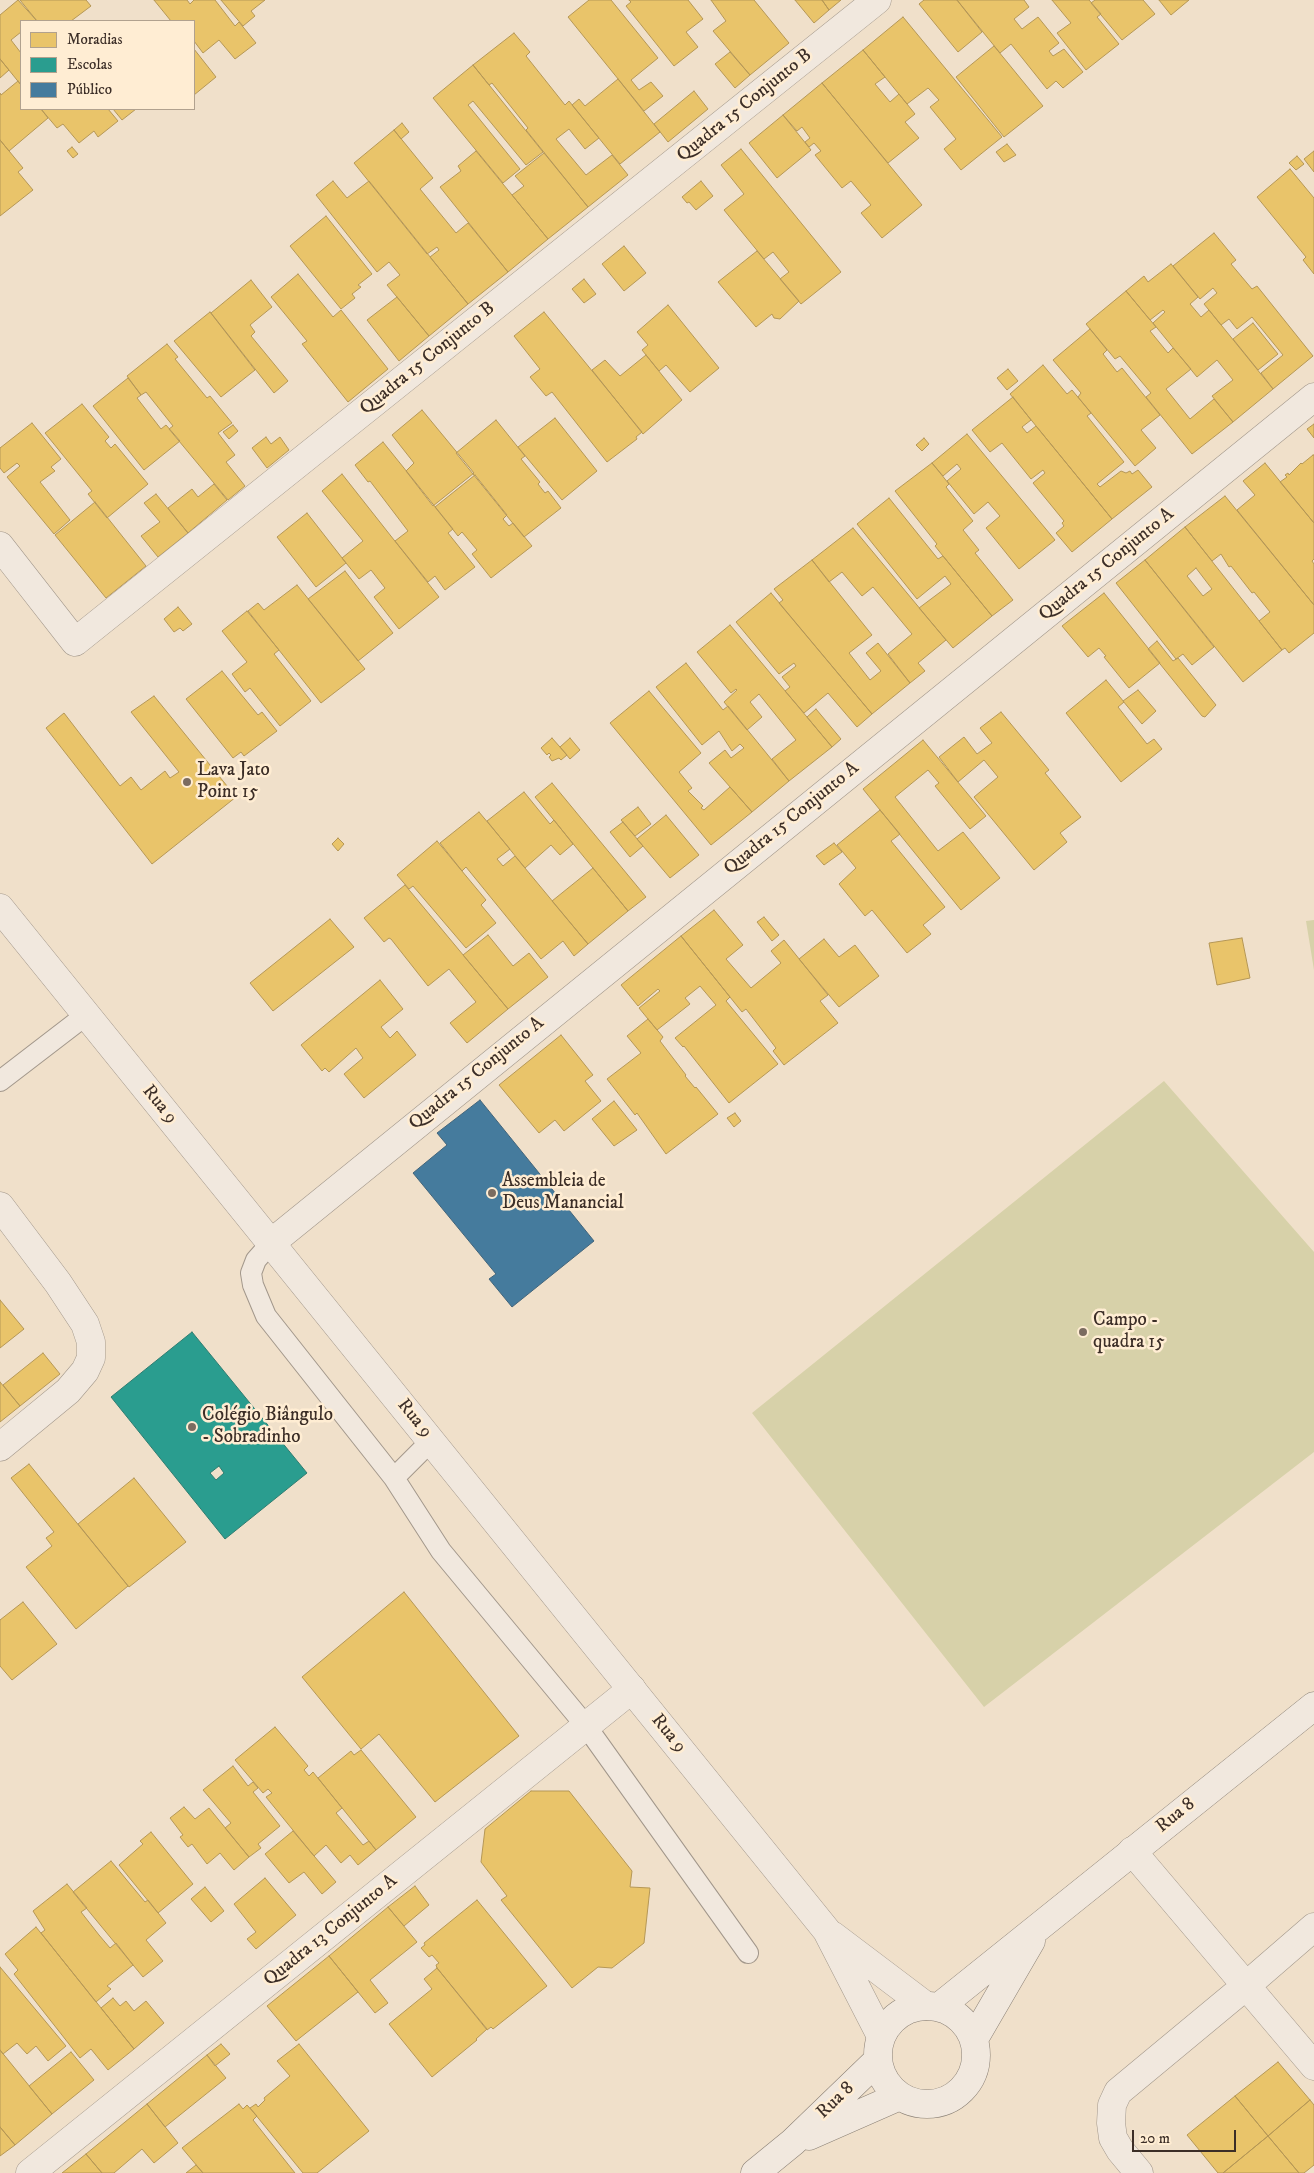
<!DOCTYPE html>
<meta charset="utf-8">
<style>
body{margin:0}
#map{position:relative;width:1314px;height:2173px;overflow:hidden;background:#f0e0ca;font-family:"IM FELL DW Pica",serif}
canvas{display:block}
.legend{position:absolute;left:20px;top:20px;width:175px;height:90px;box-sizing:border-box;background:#ffedd3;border:1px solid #b1a18e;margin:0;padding:6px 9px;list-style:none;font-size:15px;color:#3c2e27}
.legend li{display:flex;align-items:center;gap:10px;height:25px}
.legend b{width:25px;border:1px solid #b1a18e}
.scale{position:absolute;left:1132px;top:2130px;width:104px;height:22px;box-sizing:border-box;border:2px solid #3c2e27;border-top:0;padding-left:6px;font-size:15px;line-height:18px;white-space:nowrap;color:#3c2e27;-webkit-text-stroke:4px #ffedd3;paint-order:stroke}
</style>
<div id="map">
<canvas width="1314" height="2173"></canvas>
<ul class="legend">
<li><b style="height:14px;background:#e9c46a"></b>Moradias</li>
<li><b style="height:14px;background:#2a9d8f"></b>Escolas</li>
<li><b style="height:14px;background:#457b9d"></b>Público</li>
</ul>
<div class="scale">20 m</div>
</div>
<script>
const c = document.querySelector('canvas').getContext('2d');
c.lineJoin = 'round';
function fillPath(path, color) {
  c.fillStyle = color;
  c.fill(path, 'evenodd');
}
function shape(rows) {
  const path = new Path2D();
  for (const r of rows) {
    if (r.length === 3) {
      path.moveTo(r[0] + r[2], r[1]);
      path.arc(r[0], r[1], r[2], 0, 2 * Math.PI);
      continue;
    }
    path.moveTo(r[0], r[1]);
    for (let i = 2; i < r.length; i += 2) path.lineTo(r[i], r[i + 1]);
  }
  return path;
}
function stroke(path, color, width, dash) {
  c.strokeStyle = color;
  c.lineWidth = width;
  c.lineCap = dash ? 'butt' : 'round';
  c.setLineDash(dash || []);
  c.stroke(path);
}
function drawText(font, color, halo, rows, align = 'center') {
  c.font = font + ' "IM FELL DW Pica",serif';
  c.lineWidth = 5;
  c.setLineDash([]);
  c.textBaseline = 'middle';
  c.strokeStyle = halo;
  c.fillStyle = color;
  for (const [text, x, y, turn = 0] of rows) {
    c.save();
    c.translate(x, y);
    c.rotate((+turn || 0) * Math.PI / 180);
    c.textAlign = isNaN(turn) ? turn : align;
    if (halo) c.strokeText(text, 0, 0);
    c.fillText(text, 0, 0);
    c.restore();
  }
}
fillPath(shape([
 [1314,920,1314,970,1306,921],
 [1164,1081,1314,1252,1314,1452,984,1707,752,1413]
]), '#d7d1a9');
const homes = shape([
 [18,0,37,21,21,21,21,32,11,40,21,53,21,85,0,59,0,15,18,0],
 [20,0,86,0,91,6,71,21,37,21,20,0],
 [154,0,187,0,190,4,194,0,215,0,235,26,239,22,256,43,235,59,219,40,203,53,194,41,194,21,171,21,154,0],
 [221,0,265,0,251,11,255,16,243,26,221,0],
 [589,0,611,0,658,58,631,80,639,90,651,82,663,96,644,111,568,17,589,0],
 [629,0,688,0,703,19,686,32,698,47,674,66,626,6,631,2,629,0],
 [711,0,754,0,789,43,750,75,713,31,726,21,711,0],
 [795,0,822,0,829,10,814,23,795,0],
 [822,0,841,0,829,10,822,0],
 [924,0,957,0,982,32,958,52,919,4,924,0],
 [957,0,1024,0,1029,7,1014,19,1022,29,1038,17,1059,43,1049,51,1053,56,1064,49,1083,72,1063,88,1056,81,1047,89,1011,44,1000,53,957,0],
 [1052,0,1089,0,1101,14,1097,17,1119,44,1086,70,1057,33,1071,23,1052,0],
 [1095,0,1143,0,1155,14,1122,40,1091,3,1095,0],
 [1159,0,1189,0,1171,15,1159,0],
 [903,17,1002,137,961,170,944,149,956,139,930,107,939,100,930,90,928,88,907,104,863,50,903,17],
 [514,33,530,52,526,56,565,105,569,101,599,138,585,149,569,129,556,139,586,175,612,155,628,175,588,207,526,130,528,128,492,83,489,85,473,65,514,33],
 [994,46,1043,106,1004,137,956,77,994,46],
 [194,49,216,77,194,95,194,49],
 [863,50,885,77,875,84,890,102,899,94,915,114,905,122,919,138,888,163,822,83,863,50],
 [730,52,750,75,735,88,715,64,730,52],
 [0,59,9,70,0,78,0,59],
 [473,65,543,152,526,165,473,101,468,105,520,169,503,183,433,98,473,65],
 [618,79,660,132,620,164,572,105,579,99,585,106,618,79],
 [18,81,21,85,21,109,41,109,48,118,9,151,0,140,0,93,1,95,18,81],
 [822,83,922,205,882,238,861,213,871,205,851,181,842,188,815,155,821,151,814,143,809,147,805,142,810,138,802,127,797,131,783,115,822,83],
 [694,91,708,109,668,142,654,124,694,91],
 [41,109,108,109,118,121,98,137,94,131,79,143,63,124,57,128,41,109],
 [113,109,136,109,122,120,113,109],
 [783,115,811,150,777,178,749,143,783,115],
 [402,123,409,132,401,139,394,130,402,123],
 [394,130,433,178,420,189,456,233,468,223,508,272,468,304,430,257,439,250,437,247,427,254,354,163,394,130],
 [0,140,23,168,18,172,33,190,0,216,0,140],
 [1007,144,1016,155,1004,162,996,152,1007,144],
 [72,147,78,154,73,158,67,151,72,147],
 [741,149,841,272,801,304,780,279,789,272,773,252,764,259,724,210,744,194,721,165,741,149],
 [476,151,548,239,508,272,440,187,461,171,458,166,476,151],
 [1314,151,1314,172,1304,159,1314,151],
 [544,153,588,207,548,239,512,195,524,186,515,176,544,153],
 [1297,156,1304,164,1296,170,1289,163,1297,156],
 [1290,169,1314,198,1314,274,1303,260,1306,257,1257,197,1290,169],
 [333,181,347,198,369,181,468,304,429,336,387,285,400,275,389,262,377,272,316,195,333,181],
 [701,181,713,196,696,210,689,202,687,203,682,197,701,181],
 [326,216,372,274,358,285,361,287,352,294,355,298,341,309,290,246,326,216],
 [1214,233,1236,260,1231,264,1252,289,1257,286,1313,356,1273,389,1261,373,1283,355,1252,317,1237,329,1229,319,1221,325,1204,304,1217,293,1213,288,1200,299,1173,266,1214,233],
 [624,246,646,273,624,291,602,264,624,246],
 [757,251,799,301,780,319,774,318,772,314,756,327,718,282,757,251],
 [1171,264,1198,297,1190,304,1201,317,1209,310,1273,389,1233,422,1212,396,1233,380,1217,360,1197,377,1153,323,1165,312,1163,310,1150,320,1126,291,1144,276,1148,282,1171,264],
 [298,274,333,317,341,310,388,369,348,402,302,344,307,341,271,297,298,274],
 [584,279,596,294,584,303,572,289,584,279],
 [251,280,272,307,250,325,255,332,251,336,288,381,274,393,211,313,251,280],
 [1126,291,1156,327,1150,331,1168,353,1173,348,1191,369,1166,389,1190,419,1214,399,1233,422,1192,454,1146,397,1151,393,1120,356,1115,359,1086,324,1126,291],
 [397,297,429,336,399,361,367,320,397,297],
 [668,305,719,368,690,392,666,365,659,371,642,350,648,345,637,332,668,305],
 [210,312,255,370,221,397,174,341,210,312],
 [544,312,642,432,636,437,637,439,607,462,552,392,546,396,530,377,540,369,514,336,544,312],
 [1253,323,1278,354,1258,370,1233,339,1253,323],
 [1090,329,1107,350,1103,354,1117,372,1122,368,1160,415,1141,430,1156,448,1135,466,1078,397,1081,393,1053,360,1090,329],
 [167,344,178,357,175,359,207,398,210,396,232,423,218,433,235,455,226,462,245,486,228,500,169,429,173,426,146,392,141,395,127,376,167,344],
 [646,355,682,400,643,434,592,370,605,360,620,376,646,355],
 [1043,365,1067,394,1072,390,1091,413,1087,416,1124,462,1097,484,1100,487,1121,471,1126,473,1130,471,1132,474,1138,470,1152,487,1112,519,1010,394,1043,365],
 [1008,369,1018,381,1007,390,997,378,1008,369],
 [128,378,141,395,137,398,161,429,166,425,180,441,144,470,93,406,128,378],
 [1013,397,1031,420,1022,427,1027,433,1036,426,1112,519,1072,552,1056,533,1064,526,1062,523,1064,521,1033,483,1045,473,1043,470,1031,479,1002,443,990,452,972,430,1013,397],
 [82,404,109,437,105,441,111,448,115,444,148,484,107,518,88,494,92,491,45,433,82,404],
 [422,410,474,473,433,506,406,471,414,463,392,435,422,410],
 [555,418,597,471,562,500,518,447,555,418],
 [496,420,525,456,521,459,540,482,538,484,545,493,548,491,561,508,524,537,456,453,496,420],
 [32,423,61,459,51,467,55,471,40,482,70,520,54,534,7,477,20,466,17,463,4,473,0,468,0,448,32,423],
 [1314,424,1314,438,1307,429,1314,424],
 [233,425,238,431,229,439,223,432,233,425],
 [967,434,1055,540,1019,569,986,528,1000,516,988,502,974,514,947,481,961,469,957,464,943,476,932,463,967,434],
 [266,437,271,444,280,437,289,450,267,468,252,448,266,437],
 [924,438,929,444,922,451,916,445,924,438],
 [383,442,453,529,448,533,475,567,445,590,435,576,428,582,395,541,408,531,370,481,368,482,355,465,383,442],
 [1313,455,1314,455,1314,523,1280,482,1287,477,1285,475,1288,473,1289,475,1301,463,1302,464,1313,455],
 [932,463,949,484,946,487,973,521,963,530,979,550,975,553,1013,600,992,616,943,556,935,546,937,544,895,491,932,463],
 [1265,463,1314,523,1314,559,1312,561,1314,564,1314,605,1237,510,1255,495,1243,481,1265,463],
 [342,474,439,597,399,629,374,597,385,588,371,570,359,579,342,558,363,541,322,491,342,474],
 [475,475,507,515,503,519,509,526,513,523,532,546,491,578,472,554,477,550,462,532,458,536,435,507,475,475],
 [214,484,227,500,188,533,168,508,192,489,198,497,214,484],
 [156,494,188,533,158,557,141,536,160,522,144,503,156,494],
 [1225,496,1314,605,1314,633,1289,653,1285,648,1282,650,1259,621,1270,612,1254,592,1252,593,1231,566,1229,567,1221,554,1212,561,1185,527,1225,496],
 [889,498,938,559,943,556,992,616,953,648,919,608,951,584,945,576,917,599,857,524,889,498],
 [95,502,146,566,106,598,55,535,95,502],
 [307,513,346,563,316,587,277,537,307,513],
 [1185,527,1282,650,1243,682,1145,560,1185,527],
 [1196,568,1212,589,1203,596,1187,576,1196,568],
 [853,528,946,640,918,663,925,671,910,683,888,654,912,634,873,587,862,596,842,572,829,582,812,560,853,528],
 [812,560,872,635,849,653,870,680,881,671,866,653,878,643,910,683,872,714,779,603,783,600,774,589,812,560],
 [1145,560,1214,647,1192,665,1183,654,1176,659,1116,583,1145,560],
 [345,571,393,633,358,661,308,599,345,571],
 [297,585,365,669,321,703,248,611,258,603,264,610,297,585],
 [771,593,872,714,857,727,828,693,804,713,785,691,790,687,782,677,796,666,794,663,779,674,736,622,771,593],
 [1104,593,1160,663,1129,688,1104,657,1106,656,1099,648,1088,657,1062,626,1104,593],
 [178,607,192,624,183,631,180,628,174,632,164,619,178,607],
 [247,611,279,650,274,654,311,701,280,726,250,688,245,692,232,674,247,662,222,631,247,611],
 [730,625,832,747,789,781,772,759,796,740,759,694,750,702,762,717,747,730,724,702,737,690,736,689,731,693,697,652,730,625],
 [1157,641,1173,661,1178,658,1216,705,1205,717,1202,716,1148,649,1157,641],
 [686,663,723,710,728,706,789,781,752,812,709,763,725,750,731,758,744,748,740,744,732,751,719,731,702,745,656,687,686,663],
 [222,671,258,715,262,712,277,731,244,756,241,752,233,758,186,699,222,671],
 [1106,680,1124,702,1118,707,1147,744,1154,739,1162,749,1121,782,1066,713,1106,680],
 [1138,690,1156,711,1142,724,1123,701,1138,690],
 [649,691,701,753,679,772,692,788,688,791,703,806,701,808,704,810,730,787,752,812,711,845,610,723,649,691],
 [154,696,236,797,152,864,46,728,64,713,120,786,131,777,141,790,165,771,170,778,179,772,131,712,154,696],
 [816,709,841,739,832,747,807,717,816,709],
 [1001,712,1049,770,1045,773,1081,817,1060,833,1067,842,1034,870,974,797,998,777,984,760,958,782,939,757,964,737,977,754,992,743,980,728,1001,712],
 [552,738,567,755,561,760,559,758,552,761,549,757,551,755,549,753,547,755,541,748,552,738],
 [570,738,580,750,570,759,560,747,570,738],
 [923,740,986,816,970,829,935,786,939,783,928,770,895,797,938,851,963,832,1000,878,961,910,863,789,923,740],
 [552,783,646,897,628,911,535,797,552,783],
 [524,792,550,824,554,820,573,844,560,855,551,845,525,868,487,821,524,792],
 [638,807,651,824,635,836,621,820,638,807],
 [880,810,900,834,891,841,945,907,923,925,931,934,907,953,872,910,865,916,839,884,856,868,837,845,880,810],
 [479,812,510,849,497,859,503,866,515,856,588,944,574,956,563,941,541,959,466,867,462,871,440,843,479,812],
 [666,815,699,855,670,878,637,839,666,815],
 [623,822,643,846,630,857,610,832,623,822],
 [338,838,344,844,338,851,332,844,338,838],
 [437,841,486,900,481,905,496,923,466,948,413,886,409,889,397,875,437,841],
 [834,843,842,852,824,865,816,856,834,843],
 [593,868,628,911,588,944,552,901,593,868],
 [405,885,508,1009,467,1043,450,1023,476,1002,449,969,428,986,391,939,389,938,384,942,364,918,405,885],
 [714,910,743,945,726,959,751,988,781,963,771,951,784,940,828,995,820,1001,838,1023,784,1065,773,1051,776,1048,746,1009,742,1012,681,936,714,910],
 [764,917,779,935,772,941,757,922,764,917],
 [330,919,354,947,273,1011,250,983,330,919],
 [488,935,513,966,529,953,548,977,508,1009,463,955,488,935],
 [681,936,730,997,726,1001,778,1064,729,1103,684,1046,683,1047,675,1038,716,1005,700,986,685,998,690,1004,657,1030,639,1008,660,991,658,989,638,1006,621,985,681,936],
 [1242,938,1250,978,1217,985,1209,943,1242,938],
 [824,939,839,957,855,945,879,976,839,1007,799,959,824,939],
 [380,980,403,1009,381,1027,390,1038,397,1031,416,1055,364,1098,344,1074,363,1058,356,1048,329,1072,325,1068,322,1071,301,1045,380,980],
 [648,1019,663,1037,660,1041,686,1075,685,1076,695,1088,696,1087,718,1114,666,1154,637,1113,635,1115,607,1079,641,1053,627,1036,648,1019],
 [561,1035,593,1075,585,1081,601,1101,564,1131,555,1120,539,1133,499,1085,561,1035],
 [614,1101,637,1130,614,1146,592,1119,614,1101],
 [735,1113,741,1121,734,1127,727,1118,735,1113],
 [0,1300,24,1329,0,1348,0,1300],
 [43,1353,60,1374,20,1406,3,1385,43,1353],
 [0,1382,20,1406,0,1422,0,1382],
 [29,1464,128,1586,76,1629,26,1567,52,1546,46,1538,54,1532,11,1478,29,1464],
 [134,1478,186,1542,129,1587,78,1524,134,1478],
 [404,1592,519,1736,435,1802,379,1734,361,1749,302,1677,404,1592],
 [23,1602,57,1644,12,1680,0,1666,0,1620,23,1602],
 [275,1727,308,1766,304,1770,309,1776,313,1772,342,1808,336,1813,363,1845,369,1841,376,1850,358,1865,350,1855,341,1863,326,1845,314,1856,266,1797,272,1793,268,1789,263,1793,235,1760,275,1727],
 [361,1750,416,1817,376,1850,318,1778,351,1751,354,1755,361,1750],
 [233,1766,248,1786,253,1782,258,1788,253,1792,280,1826,258,1844,261,1848,249,1857,225,1828,231,1823,203,1790,233,1766],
 [531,1791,569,1791,632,1871,630,1887,650,1888,644,1943,612,1968,598,1967,572,1988,501,1900,507,1896,481,1862,485,1829,531,1791],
 [184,1807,195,1819,209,1808,249,1857,234,1870,220,1853,207,1864,192,1844,188,1847,180,1837,183,1835,170,1818,184,1807],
 [293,1831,336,1882,322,1894,304,1872,289,1883,265,1854,293,1831],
 [151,1832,193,1884,158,1913,119,1865,143,1844,140,1841,151,1832],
 [111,1861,145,1902,148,1900,166,1923,146,1940,163,1961,143,1977,73,1892,111,1861],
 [265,1878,296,1915,256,1949,247,1939,256,1932,234,1904,265,1878],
 [67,1884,87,1908,81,1912,99,1935,110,1948,116,1943,133,1965,107,1986,111,1989,96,2002,41,1933,45,1930,33,1911,67,1884],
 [415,1886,429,1905,404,1926,388,1907,415,1886],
 [205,1887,224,1911,211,1922,191,1899,205,1887],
 [477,1900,547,1986,493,2029,491,2027,487,2030,437,1968,436,1965,439,1963,432,1955,429,1957,421,1948,425,1945,424,1943,477,1900],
 [388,1907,417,1942,370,1980,388,2003,375,2013,329,1956,388,1907],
 [36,1927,134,2049,108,2070,91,2049,80,2058,14,1974,18,1970,5,1954,36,1927],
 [329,1956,358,1992,296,2041,267,2006,329,1956],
 [0,1967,66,2046,48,2061,36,2046,27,2054,17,2043,3,2054,0,2050,0,1967],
 [437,1968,487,2029,476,2039,477,2040,432,2077,389,2024,432,1989,424,1979,437,1968],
 [113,1998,120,2006,126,2001,134,2011,146,2001,164,2023,134,2049,101,2008,113,1998],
 [221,2044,230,2054,215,2066,207,2055,221,2044],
 [299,2044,369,2131,317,2173,303,2173,250,2108,256,2104,258,2107,265,2100,264,2098,290,2076,277,2061,299,2044],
 [0,2050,52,2114,15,2145,0,2127,0,2050],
 [71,2052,94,2080,52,2114,29,2086,71,2052],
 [207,2055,226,2078,165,2127,147,2104,207,2055],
 [1278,2062,1310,2100,1268,2136,1235,2096,1278,2062],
 [1235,2096,1268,2136,1223,2173,1218,2173,1187,2135,1235,2096],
 [1310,2100,1314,2105,1314,2165,1304,2173,1299,2173,1268,2136,1310,2100],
 [147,2104,178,2143,154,2163,142,2149,114,2173,102,2173,86,2154,147,2104],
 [239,2104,243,2109,247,2105,257,2116,253,2120,295,2173,203,2173,182,2148,239,2104],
 [0,2127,15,2145,0,2156,0,2127],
 [1268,2136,1299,2173,1223,2173,1268,2136],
 [86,2154,102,2173,62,2173,86,2154],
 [196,2165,203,2173,186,2173,196,2165]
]);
fillPath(homes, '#e9c46a');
stroke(homes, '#b59756', 1);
const schools = shape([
 [192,1332,307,1473,225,1539,111,1397,192,1332],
 [219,1466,224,1473,216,1480,210,1473,219,1466]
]);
fillPath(schools, '#2a9d8f');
stroke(schools, '#2f7c70', 1);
const public = shape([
 [480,1100,594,1241,512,1307,489,1279,496,1274,413,1173,447,1145,437,1133,480,1100]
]);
fillPath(public, '#457b9d');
stroke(public, '#42647a', 1);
const service = shape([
 [0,1081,86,1015],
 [271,1243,256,1260,251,1273,253,1285,266,1316,394,1478,441,1551,586,1726,748,1953],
 [394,1478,431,1441]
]);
const minor = shape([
 [0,546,75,642,877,0],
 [0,1206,58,1283,85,1324,91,1342,91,1358,85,1371,68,1391,0,1447],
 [271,1243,1314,397],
 [1132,1851,1314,2066],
 [30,2173,632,1689],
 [1139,2173,1120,2150,1113,2138,1111,2123,1112,2105,1118,2092,1247,1985,1314,1927]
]);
const tertiary = shape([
 [0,908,827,1931,881,2036],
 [832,1935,926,2006]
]);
const secondary = shape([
 [927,2055,49],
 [939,2007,1314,1706],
 [974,2039,1031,1941],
 [809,2136,900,2096],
 [755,2173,793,2142,878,2060]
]);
stroke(service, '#a2978b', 22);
stroke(minor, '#a2978b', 29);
stroke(tertiary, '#a2978b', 29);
stroke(secondary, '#897f74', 29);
stroke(service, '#f1e8de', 20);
stroke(minor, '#f1e8de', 28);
stroke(tertiary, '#f1e8de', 28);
stroke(secondary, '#f1e8de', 28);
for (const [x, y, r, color] of [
 [187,782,5,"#7b6c60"],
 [492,1193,5,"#7b6c60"],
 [1083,1332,5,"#7b6c60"],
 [192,1427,5,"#7b6c60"]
]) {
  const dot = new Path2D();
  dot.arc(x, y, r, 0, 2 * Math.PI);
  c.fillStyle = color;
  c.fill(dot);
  stroke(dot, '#ffedd3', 2);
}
drawText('19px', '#3c2e27', '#ffedd3', [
 ["Quadra 15 Conjunto B",745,106,-39],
 ["Quadra 15 Conjunto B",428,359,-39],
 ["Quadra 15 Conjunto A",1107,565,-39],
 ["Quadra 15 Conjunto A",792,819,-39],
 ["Quadra 15 Conjunto A",477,1074,-39],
 ["Rua 9",159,1105,51],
 ["Rua 9",414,1419,51],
 ["Rua 9",668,1734,51],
 ["Rua 8",1176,1816,-39],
 ["Quadra 13 Conjunto A",331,1931,-39],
 ["Rua 8",836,2101,-44]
]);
drawText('19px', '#3c2e27', '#ffedd3', [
 ["Lava Jato",197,771],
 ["Point 15",197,793],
 ["Assembleia de",502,1182],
 ["Deus Manancial",502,1204],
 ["Campo -",1093,1321],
 ["quadra 15",1093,1343],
 ["Colégio Biângulo",202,1416],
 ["- Sobradinho",202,1438]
], 'left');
</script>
